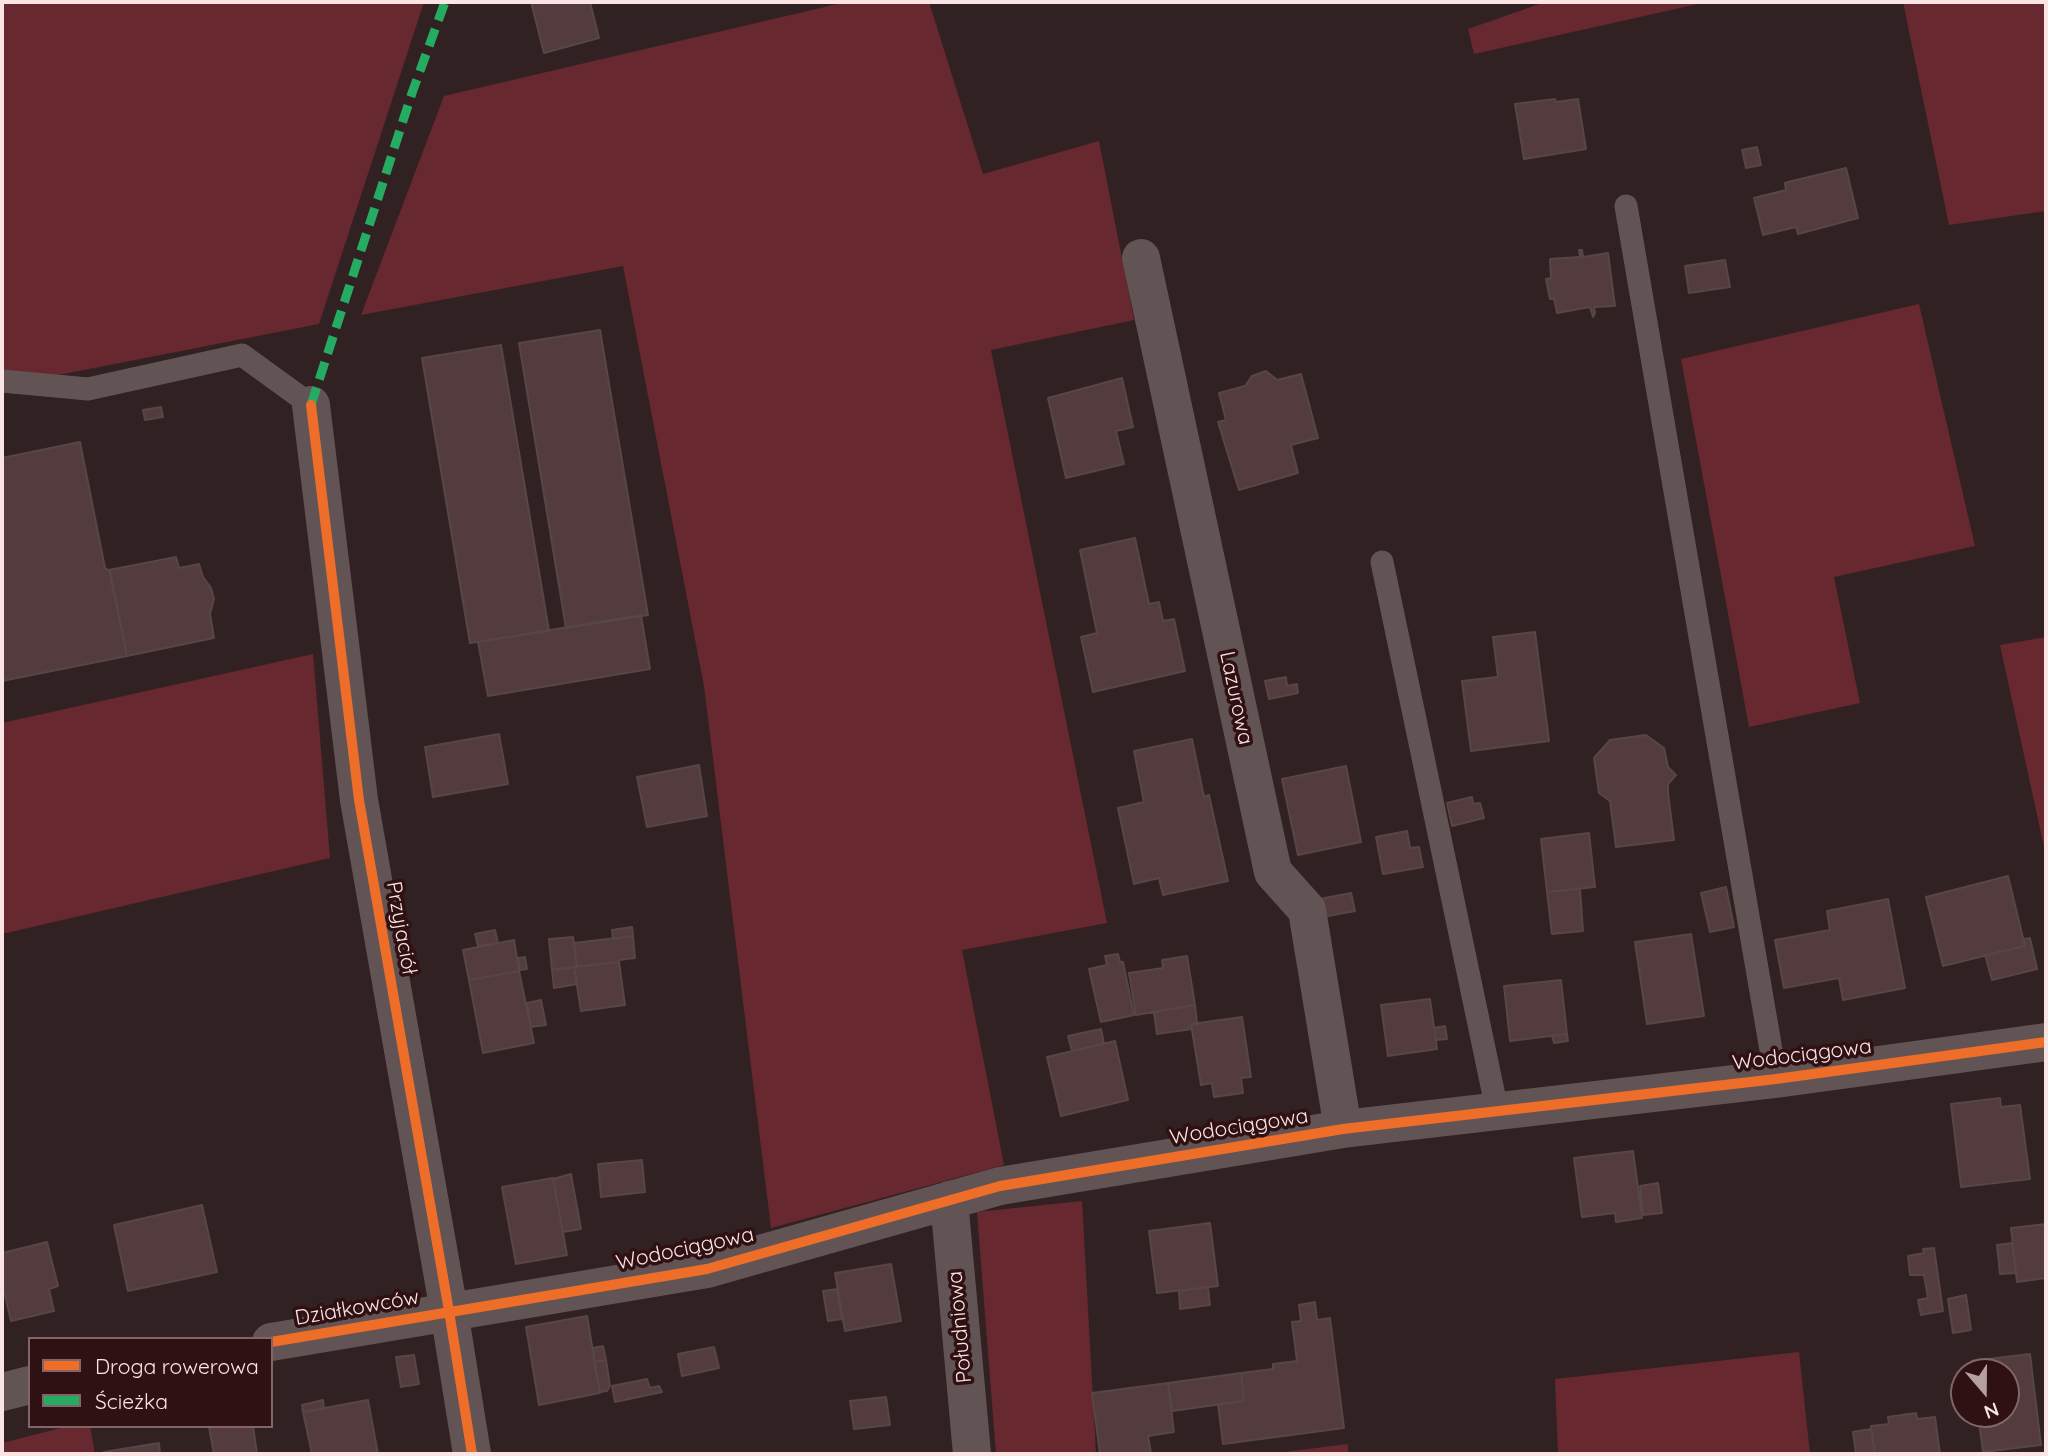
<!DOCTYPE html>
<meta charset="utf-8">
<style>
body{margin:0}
#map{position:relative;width:2048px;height:1456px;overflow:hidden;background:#322122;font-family:Quicksand,sans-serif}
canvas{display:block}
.frame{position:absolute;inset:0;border:4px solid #fbe4e4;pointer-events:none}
.legend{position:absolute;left:28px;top:1337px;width:245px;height:91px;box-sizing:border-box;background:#2f1013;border:2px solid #816567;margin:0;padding:9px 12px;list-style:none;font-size:21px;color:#fbe4e4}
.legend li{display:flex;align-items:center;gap:14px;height:35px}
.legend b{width:35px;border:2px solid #816567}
.north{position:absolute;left:1950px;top:1358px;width:70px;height:70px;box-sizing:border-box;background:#2f1013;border:2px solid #816567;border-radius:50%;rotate:160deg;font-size:19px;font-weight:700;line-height:28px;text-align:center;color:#fbe4e4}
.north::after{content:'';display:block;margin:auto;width:24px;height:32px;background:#b5a0a0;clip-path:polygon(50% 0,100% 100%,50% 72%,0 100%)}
</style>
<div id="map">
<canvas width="2048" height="1456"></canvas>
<div class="frame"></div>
<ul class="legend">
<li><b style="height:9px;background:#ee6e29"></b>Droga rowerowa</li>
<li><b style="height:9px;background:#26ab63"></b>Ścieżka</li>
</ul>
<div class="north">N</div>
</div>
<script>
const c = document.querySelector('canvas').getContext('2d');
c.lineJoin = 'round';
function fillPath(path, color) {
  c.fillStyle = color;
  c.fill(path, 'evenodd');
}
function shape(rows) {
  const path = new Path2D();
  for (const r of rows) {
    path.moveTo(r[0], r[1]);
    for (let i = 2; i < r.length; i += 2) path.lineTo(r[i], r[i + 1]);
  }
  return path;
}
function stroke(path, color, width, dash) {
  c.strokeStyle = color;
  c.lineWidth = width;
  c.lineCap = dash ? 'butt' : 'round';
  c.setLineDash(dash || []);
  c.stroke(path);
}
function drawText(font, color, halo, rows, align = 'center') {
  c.font = font + ' Quicksand,sans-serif';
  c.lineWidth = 7;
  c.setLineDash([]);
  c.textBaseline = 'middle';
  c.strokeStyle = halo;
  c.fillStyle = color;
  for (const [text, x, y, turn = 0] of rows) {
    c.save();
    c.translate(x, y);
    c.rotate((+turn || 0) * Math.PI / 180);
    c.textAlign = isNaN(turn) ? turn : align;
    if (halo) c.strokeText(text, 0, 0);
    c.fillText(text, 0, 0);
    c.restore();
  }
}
fillPath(shape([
 [2,2,424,2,319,324,2,386],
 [846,2,929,2,983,174,1099,141,1134,320,991,350,1107,923,962,950,1004,1165,771,1228,704,686,623,266,361,315,444,96],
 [1545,2,1707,2,1474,54,1468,29],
 [1903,2,2046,2,2046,211,1949,225],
 [1919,304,1975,546,1834,577,1860,703,1749,727,1681,359],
 [2046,637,2046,856,2000,645],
 [313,654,330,858,2,934,2,723],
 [1082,1201,1096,1454,996,1454,977,1212],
 [1799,1352,1810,1454,1558,1454,1555,1379],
 [69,1426,90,1426,95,1454,2,1454,2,1443],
 [1348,1444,1348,1454,1268,1454]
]), '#68282f');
const building = shape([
 [531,2,590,2,599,38,544,53,531,2],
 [1555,99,1556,102,1578,99,1586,149,1524,159,1515,104,1555,99],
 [1757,147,1761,165,1746,168,1742,150,1757,147],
 [1846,168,1858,218,1798,234,1796,227,1763,235,1754,198,1786,190,1785,183,1788,182,1846,168],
 [1579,250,1582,250,1583,257,1608,253,1615,306,1594,307,1595,313,1593,317,1590,307,1557,313,1554,298,1550,299,1546,279,1551,278,1550,259,1580,257,1579,250],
 [1725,260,1730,287,1689,293,1685,266,1725,260],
 [600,330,648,615,566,628,519,343,600,330],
 [501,345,549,631,470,643,422,358,501,345],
 [1266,371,1277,380,1301,374,1318,438,1291,445,1298,473,1239,490,1218,422,1226,420,1219,393,1245,386,1252,376,1266,371],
 [1122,378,1133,427,1116,431,1124,464,1066,478,1048,398,1122,378],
 [161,407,163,417,145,420,143,410,161,407],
 [80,442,105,568,110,571,127,656,2,681,2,458,80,442],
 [1135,538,1149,604,1159,602,1163,621,1174,619,1185,671,1093,692,1081,637,1097,633,1080,550,1135,538],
 [176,557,179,568,199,564,203,577,211,588,214,599,210,614,214,638,127,656,109,570,176,557],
 [641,615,650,669,488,696,478,642,641,615],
 [1535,632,1549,741,1471,751,1462,681,1498,677,1493,637,1535,632],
 [1286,677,1287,686,1297,684,1298,693,1269,699,1265,681,1286,677],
 [499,734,508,784,433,797,425,747,499,734],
 [1646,735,1664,748,1668,767,1676,775,1668,784,1668,793,1674,840,1616,847,1610,801,1599,793,1594,758,1610,740,1646,735],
 [1192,739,1204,797,1209,795,1228,881,1163,895,1159,878,1134,884,1118,808,1144,802,1134,751,1192,739],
 [699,765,707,816,647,827,637,777,699,765],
 [1346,766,1361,842,1298,855,1282,779,1346,766],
 [1472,797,1473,804,1480,803,1484,818,1452,826,1447,803,1472,797],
 [1407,831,1410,848,1419,847,1423,867,1383,874,1376,837,1407,831],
 [1589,833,1595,887,1547,892,1541,839,1589,833],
 [2008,876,2025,946,1943,966,1926,897,2008,876],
 [1726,887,1734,927,1710,932,1701,893,1726,887],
 [1580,889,1583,931,1552,934,1547,892,1580,889],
 [1351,893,1355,911,1323,917,1320,899,1351,893],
 [1888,899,1905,988,1843,1000,1839,978,1784,988,1775,940,1830,930,1827,911,1888,899],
 [632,927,633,936,613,939,612,930,632,927],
 [495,930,498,943,478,946,475,934,495,930],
 [1691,934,1704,1016,1647,1024,1635,942,1691,934],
 [633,936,635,958,619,960,619,962,577,967,574,943,633,936],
 [573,937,577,967,552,970,549,939,573,937],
 [2030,938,2037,969,1992,980,1985,955,2025,946,2024,939,2030,938],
 [514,940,519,971,469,980,463,950,514,940],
 [1118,954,1120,962,1123,962,1134,1015,1101,1022,1089,969,1107,965,1105,956,1118,954],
 [1187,956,1195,1005,1136,1015,1129,973,1163,968,1162,960,1187,956],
 [525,957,527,969,520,970,518,958,525,957],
 [619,962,625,1005,581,1011,574,967,619,962],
 [574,967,577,984,554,988,552,970,574,967],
 [519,971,534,1043,483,1053,469,980,519,971],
 [1561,980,1567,1034,1510,1041,1504,986,1561,980],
 [1430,999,1437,1049,1388,1056,1381,1005,1430,999],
 [541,1000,546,1025,531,1027,527,1003,541,1000],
 [1195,1005,1197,1024,1191,1024,1192,1029,1157,1034,1154,1012,1195,1005],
 [1242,1017,1251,1077,1241,1078,1243,1093,1214,1097,1212,1083,1201,1085,1191,1024,1242,1017],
 [1445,1026,1447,1039,1436,1040,1434,1028,1445,1026],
 [1101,1029,1104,1044,1072,1051,1068,1036,1101,1029],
 [1567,1034,1568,1041,1554,1043,1552,1036,1567,1034],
 [1115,1041,1128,1100,1061,1116,1047,1057,1115,1041],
 [2000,1098,2001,1107,2020,1105,2030,1179,1961,1187,1951,1104,2000,1098],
 [1633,1151,1642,1218,1616,1222,1615,1213,1582,1217,1574,1158,1633,1151],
 [642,1160,645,1192,601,1197,598,1164,642,1160],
 [571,1174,581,1229,563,1232,553,1179,571,1174],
 [553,1178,567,1255,516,1264,502,1187,553,1178],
 [1658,1183,1662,1213,1643,1215,1640,1186,1658,1183],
 [202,1205,217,1272,128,1291,114,1225,202,1205],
 [1210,1223,1218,1286,1157,1293,1149,1231,1210,1223],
 [2046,1224,2046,1278,2017,1282,2011,1228,2046,1224],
 [47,1242,58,1286,49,1289,54,1311,11,1321,2,1283,2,1253,47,1242],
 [2012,1243,2016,1273,2000,1274,1997,1245,2012,1243],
 [1934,1248,1943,1311,1921,1315,1918,1300,1928,1298,1924,1275,1910,1275,1908,1256,1924,1253,1923,1249,1934,1248],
 [891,1264,901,1321,845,1331,835,1273,891,1264],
 [1208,1287,1210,1305,1180,1309,1179,1291,1208,1287],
 [837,1289,842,1319,828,1321,823,1291,837,1289],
 [1966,1295,1971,1330,1953,1333,1948,1299,1966,1295],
 [1315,1302,1317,1320,1330,1318,1344,1428,1223,1444,1218,1404,1244,1401,1241,1373,1273,1369,1273,1364,1297,1361,1292,1322,1301,1321,1299,1305,1315,1302],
 [587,1316,600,1393,539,1405,526,1327,587,1316],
 [603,1346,606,1360,594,1362,593,1348,603,1346],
 [714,1347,719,1368,682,1376,678,1354,714,1347],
 [2030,1354,2041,1445,1983,1452,1978,1414,2006,1414,2006,1372,1973,1372,1972,1361,2030,1354],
 [414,1355,419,1384,401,1387,396,1357,414,1355],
 [606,1360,610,1386,607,1391,600,1392,594,1362,606,1360],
 [1241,1373,1244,1401,1172,1411,1168,1383,1241,1373],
 [647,1379,650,1388,659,1386,662,1392,615,1402,612,1386,647,1379],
 [1168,1383,1174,1432,1148,1436,1151,1454,1100,1454,1092,1393,1168,1383],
 [886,1397,890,1425,854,1429,850,1401,886,1397],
 [323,1400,324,1409,303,1412,302,1405,323,1400],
 [368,1400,378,1454,312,1454,303,1412,368,1400],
 [1916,1413,1917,1419,1935,1417,1940,1454,1875,1454,1871,1426,1889,1424,1888,1417,1916,1413],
 [253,1426,257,1454,214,1454,209,1427,253,1426],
 [1871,1429,1875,1454,1856,1454,1853,1432,1871,1429],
 [159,1443,160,1454,104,1454,104,1452,159,1443]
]);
fillPath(building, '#543b3e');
stroke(building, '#564647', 2);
stroke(shape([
 [1626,206,1776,1079],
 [2,381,88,389,242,355,311,405],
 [1382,562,1497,1110]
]), '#625455', 23);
stroke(shape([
 [1141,258,1273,872,1307,910,1343,1129],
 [311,405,359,800,449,1311,472,1454],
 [949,1200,972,1454],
 [271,1342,707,1269,1000,1186,1343,1129,1776,1079,2046,1042],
 [2,1392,30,1385]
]), '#625455', 38);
stroke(shape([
 [311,405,412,93,445,2]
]), '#26ab63', 9, [18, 9]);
stroke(shape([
 [311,405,359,800,449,1311,472,1454],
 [271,1342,707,1269,1000,1186,1343,1129,1776,1079,2046,1042]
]), '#ee6e29', 10);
drawText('21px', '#fbe4e4', '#2f1013', [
 ["Lazurowa",1236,698,78],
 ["Przyjaciół",401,928,80],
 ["Wodociągowa",1802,1055,-7],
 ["Wodociągowa",1239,1127,-9],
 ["Wodociągowa",685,1249,-12],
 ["Działkowców",357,1308,-10],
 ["Południowa",960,1327,-95]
]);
</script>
